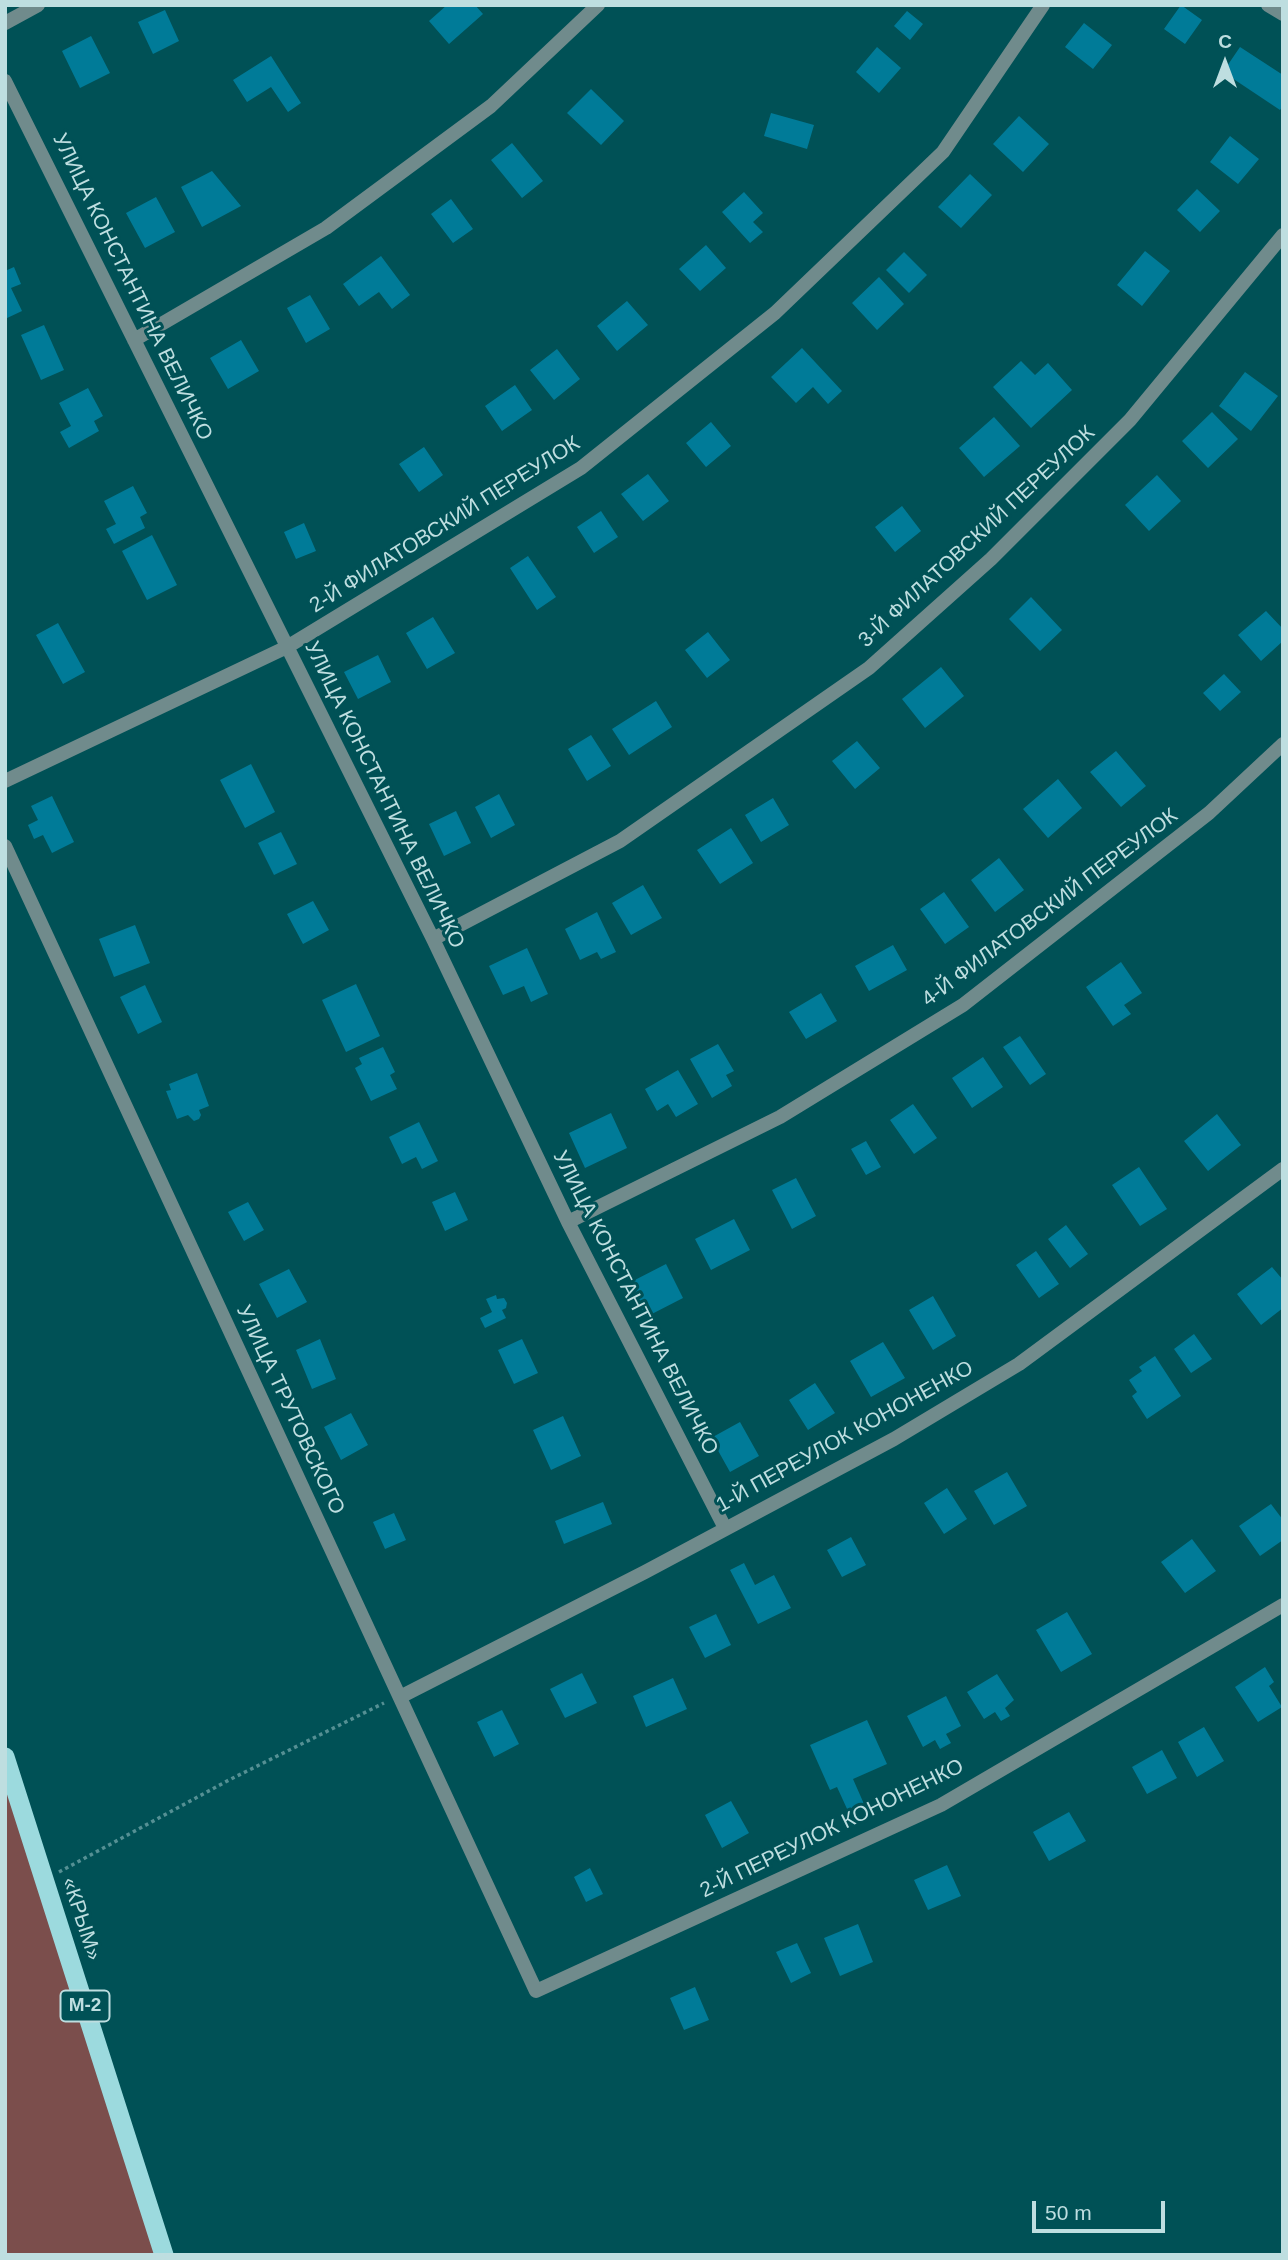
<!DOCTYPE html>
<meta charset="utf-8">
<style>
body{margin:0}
#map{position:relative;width:1288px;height:2260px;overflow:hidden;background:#005156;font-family:Helvetica,sans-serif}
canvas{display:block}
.frame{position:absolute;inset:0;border:7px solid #bedee0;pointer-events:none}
.north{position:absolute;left:1190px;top:28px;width:70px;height:70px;-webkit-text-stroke:5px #005156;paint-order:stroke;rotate:0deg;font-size:19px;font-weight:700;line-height:28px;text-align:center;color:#bedee0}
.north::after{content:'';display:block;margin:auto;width:24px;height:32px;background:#bedee0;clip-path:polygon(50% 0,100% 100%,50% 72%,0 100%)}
.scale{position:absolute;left:1032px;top:2201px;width:133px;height:32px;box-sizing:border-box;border:4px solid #bedee0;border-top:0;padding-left:9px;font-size:21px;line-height:24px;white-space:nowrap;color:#bedee0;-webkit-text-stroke:5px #005156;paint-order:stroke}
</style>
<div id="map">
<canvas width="1288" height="2260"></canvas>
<div class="frame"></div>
<div class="north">С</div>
<div class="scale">50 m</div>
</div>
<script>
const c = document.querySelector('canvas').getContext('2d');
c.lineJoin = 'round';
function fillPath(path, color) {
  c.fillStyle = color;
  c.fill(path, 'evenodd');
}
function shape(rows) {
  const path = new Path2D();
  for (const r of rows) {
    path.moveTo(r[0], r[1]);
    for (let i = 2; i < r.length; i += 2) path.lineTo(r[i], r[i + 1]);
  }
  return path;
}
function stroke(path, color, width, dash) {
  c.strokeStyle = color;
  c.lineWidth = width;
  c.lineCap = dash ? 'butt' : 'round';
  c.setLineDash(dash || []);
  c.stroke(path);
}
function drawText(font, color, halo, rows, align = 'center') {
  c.font = font + ' Helvetica,sans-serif';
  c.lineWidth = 6;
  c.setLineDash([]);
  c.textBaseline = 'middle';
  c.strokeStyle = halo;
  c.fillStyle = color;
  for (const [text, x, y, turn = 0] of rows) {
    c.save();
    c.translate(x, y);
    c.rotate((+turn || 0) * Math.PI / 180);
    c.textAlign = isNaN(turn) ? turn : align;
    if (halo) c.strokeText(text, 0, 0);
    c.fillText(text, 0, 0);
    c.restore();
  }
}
fillPath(shape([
 [5,1757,164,2255,5,2255]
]), '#7b4e4c');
fillPath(shape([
 [447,5,475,5,483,14,449,44,429,21],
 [1181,5,1202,20,1185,44,1164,29],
 [165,10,179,41,153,54,138,22],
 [907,11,923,24,910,40,894,26],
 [1084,23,1112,45,1093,69,1065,47],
 [91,36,110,73,80,88,62,51],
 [877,47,901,68,879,93,856,72],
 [1240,47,1283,75,1283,106,1280,110,1223,72],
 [271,56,301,103,288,112,271,87,247,102,233,80],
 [591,89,624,121,601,145,567,113],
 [771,113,814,125,807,149,764,136],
 [1019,116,1049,144,1023,172,993,144],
 [1230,136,1259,159,1238,184,1210,162],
 [512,143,543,181,522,198,491,160],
 [212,171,241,206,202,227,181,187],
 [970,174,992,195,961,228,938,207],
 [1197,189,1220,211,1200,232,1177,210],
 [744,192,763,213,753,222,763,232,750,243,722,212],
 [156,197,175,232,145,248,126,213],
 [451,199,473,229,453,243,431,214],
 [706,245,726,268,700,291,679,269],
 [1145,251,1170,271,1142,306,1117,285],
 [904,252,927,275,909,293,886,270],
 [381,256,410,295,392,309,379,292,359,306,343,284],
 [14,267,21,284,11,288,22,311,5,319,5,271],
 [879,277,904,304,877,330,852,303],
 [310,295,330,329,306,343,287,308],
 [627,301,648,325,617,351,597,326],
 [44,325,64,370,41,380,21,335],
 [241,340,259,371,228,389,210,358],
 [802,348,842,391,828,404,813,387,796,403,771,377],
 [557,349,580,379,554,400,530,370],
 [1021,361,1035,375,1048,363,1072,390,1031,428,993,387],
 [1245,372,1278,396,1251,431,1219,406],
 [515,385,532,410,502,431,485,406],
 [88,388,103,416,94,421,99,431,69,448,60,432,71,426,59,403],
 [1212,412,1238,439,1208,468,1182,441],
 [994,417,1020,446,984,477,959,448],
 [711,422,731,446,706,467,686,443],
 [424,447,443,475,419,492,399,464],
 [648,474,669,501,643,521,621,494],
 [1157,475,1181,501,1149,531,1125,505],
 [133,486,147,513,140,517,145,528,114,544,106,529,116,524,104,501],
 [902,506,921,531,895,552,875,527],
 [601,511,618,537,594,553,577,527],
 [304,523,316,551,296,559,284,532],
 [152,535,177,585,147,600,122,551],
 [528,556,556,597,537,610,510,568],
 [1031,597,1062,630,1040,651,1009,619],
 [1266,611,1283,629,1283,641,1261,661,1238,635],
 [433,617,455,653,427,669,406,633],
 [58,623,85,672,63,684,36,635],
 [708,632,730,660,707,678,685,650],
 [378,655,391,682,358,699,344,672],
 [941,667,964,696,925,728,902,699],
 [1224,674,1241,692,1220,711,1203,693],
 [656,701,672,727,629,755,612,729],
 [591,735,611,766,587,781,568,749],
 [857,741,880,768,855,789,832,761],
 [1116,751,1146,786,1121,807,1090,772],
 [251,764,275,812,245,828,220,780],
 [1058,779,1082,808,1048,838,1023,809],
 [499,794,515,825,491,838,475,807],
 [52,796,74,842,52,853,43,835,34,839,28,825,38,820,31,806],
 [773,798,789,825,761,842,745,815],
 [456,811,471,843,444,856,429,824],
 [731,828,753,863,720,884,697,850],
 [281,832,297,864,274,875,258,843],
 [999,858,1024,890,995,912,971,880],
 [643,885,662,918,631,935,612,903],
 [944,892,969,927,945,944,920,909],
 [313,901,329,930,303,944,287,914],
 [597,912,616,952,601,959,597,952,580,960,565,929],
 [135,925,150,963,114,977,99,939],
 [893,945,907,970,869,991,855,966],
 [527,948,548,994,531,1002,524,986,503,995,489,966],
 [1121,962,1142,993,1124,1005,1131,1014,1113,1026,1086,987],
 [356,984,380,1036,346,1052,322,1000],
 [145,985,162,1022,138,1034,120,997],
 [821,993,837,1021,806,1039,789,1012],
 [1020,1036,1046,1074,1030,1085,1003,1047],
 [718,1044,734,1071,726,1075,732,1086,712,1098,690,1059],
 [383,1047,395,1072,390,1075,397,1089,371,1101,355,1068,362,1064,359,1058],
 [983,1057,1003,1087,972,1108,952,1078],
 [678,1070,698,1104,676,1117,668,1104,657,1111,645,1089],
 [197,1073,209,1106,199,1110,201,1115,199,1119,194,1121,188,1115,177,1119,166,1091,171,1090,169,1084],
 [913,1104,937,1138,914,1154,890,1120],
 [611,1113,627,1148,585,1168,569,1133],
 [1217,1114,1241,1145,1208,1171,1184,1141],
 [419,1122,438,1161,422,1169,416,1157,402,1164,389,1137],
 [866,1141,881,1167,866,1175,851,1149],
 [1139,1167,1167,1209,1140,1226,1112,1185],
 [796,1178,816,1216,792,1229,772,1190],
 [455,1192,468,1220,445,1231,432,1202],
 [248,1202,264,1230,244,1241,228,1212],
 [734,1219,750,1250,711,1270,695,1239],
 [1066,1225,1088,1254,1070,1268,1048,1239],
 [1036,1251,1059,1284,1039,1298,1016,1265],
 [666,1264,683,1298,646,1317,629,1283],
 [1272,1267,1283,1280,1283,1308,1261,1325,1237,1294],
 [289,1269,307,1302,277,1318,259,1284],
 [496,1295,497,1299,504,1298,507,1303,506,1308,502,1310,506,1318,485,1328,480,1318,492,1312,486,1299],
 [933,1296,956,1336,933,1350,909,1310],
 [1194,1334,1212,1359,1191,1373,1174,1349],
 [320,1339,336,1379,312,1389,296,1350],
 [522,1339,538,1373,514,1384,498,1350],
 [883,1342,905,1378,871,1397,850,1361],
 [1155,1356,1181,1396,1147,1419,1132,1396,1137,1392,1129,1380,1142,1371,1139,1367],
 [815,1383,835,1413,808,1430,789,1400],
 [351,1413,368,1445,341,1460,324,1427],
 [563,1416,581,1456,551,1470,533,1430],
 [740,1422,759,1456,730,1472,711,1438],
 [1007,1472,1027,1506,994,1525,974,1491],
 [947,1488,967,1519,944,1534,924,1503],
 [603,1502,612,1524,564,1544,555,1521],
 [1271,1504,1283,1520,1283,1540,1260,1556,1239,1526],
 [394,1513,406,1540,385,1549,373,1522],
 [851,1537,866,1565,842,1577,827,1550],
 [1192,1539,1216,1571,1185,1593,1161,1562],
 [744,1563,755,1585,774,1575,791,1608,758,1624,730,1570],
 [1067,1612,1092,1654,1061,1672,1036,1630],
 [716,1614,731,1645,705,1658,689,1627],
 [1265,1667,1274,1682,1269,1686,1282,1707,1258,1722,1235,1687],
 [582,1673,597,1703,565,1718,550,1689],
 [997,1674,1014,1700,1005,1708,1010,1716,1001,1721,995,1712,984,1719,967,1692],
 [673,1678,687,1709,646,1727,633,1696],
 [946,1696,961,1726,946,1734,951,1743,940,1749,935,1740,923,1747,907,1716],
 [502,1710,519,1744,494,1757,477,1722],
 [867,1720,887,1764,853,1779,864,1804,848,1811,837,1787,830,1790,810,1745],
 [1204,1727,1224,1761,1197,1777,1178,1742],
 [1162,1750,1177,1778,1147,1794,1132,1767],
 [731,1801,749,1833,722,1848,705,1815],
 [1069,1812,1086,1841,1049,1861,1033,1832],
 [947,1865,961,1896,928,1910,914,1880],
 [590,1868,603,1894,586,1902,574,1877],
 [858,1924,873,1962,840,1976,824,1938],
 [797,1943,811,1973,791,1983,776,1952],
 [695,1987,709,2020,684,2030,670,1998]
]), '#007b98');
stroke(shape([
 [59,1872,229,1780,384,1703]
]), '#559094', 3.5, [3.5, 3.5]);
stroke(shape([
 [1268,5,1283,14],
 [5,23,38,5],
 [5,81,433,939,568,1222,725,1528],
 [134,340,326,228,491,106,598,5],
 [5,781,287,647,581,468,775,313,943,152,1043,5],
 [5,846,536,1991,941,1805,1283,1605],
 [433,939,620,841,869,668,991,559,1130,420,1283,235],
 [568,1222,780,1117,963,1005,1209,813,1283,744],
 [400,1697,645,1572,894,1439,1019,1364,1283,1169]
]), '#708b8c', 14);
stroke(shape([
 [5,1757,164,2255]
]), '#9cdade', 19);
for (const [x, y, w] of [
 [85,2006,49]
]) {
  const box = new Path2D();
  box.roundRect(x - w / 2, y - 15.5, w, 31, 5);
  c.fillStyle = '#005156';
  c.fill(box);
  stroke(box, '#bedee0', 2);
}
drawText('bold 19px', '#bedee0', null, [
 ["М-2",85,2006]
]);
drawText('21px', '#bedee0', '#005156', [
 ["УЛИЦА КОНСТАНТИНА ВЕЛИЧКО",132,287,64],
 ["2-Й ФИЛАТОВСКИЙ ПЕРЕУЛОК",445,525,-32],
 ["3-Й ФИЛАТОВСКИЙ ПЕРЕУЛОК",977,537,-43],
 ["УЛИЦА КОНСТАНТИНА ВЕЛИЧКО",384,795,64],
 ["4-Й ФИЛАТОВСКИЙ ПЕРЕУЛОК",1050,908,-37],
 ["УЛИЦА КОНСТАНТИНА ВЕЛИЧКО",635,1303,63],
 ["УЛИЦА ТРУТОВСКОГО",290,1410,65],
 ["1-Й ПЕРЕУЛОК КОНОНЕНКО",845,1437,-29],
 ["2-Й ПЕРЕУЛОК КОНОНЕНКО",832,1829,-26],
 ["«КРЫМ»",81,1919,72]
]);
</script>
